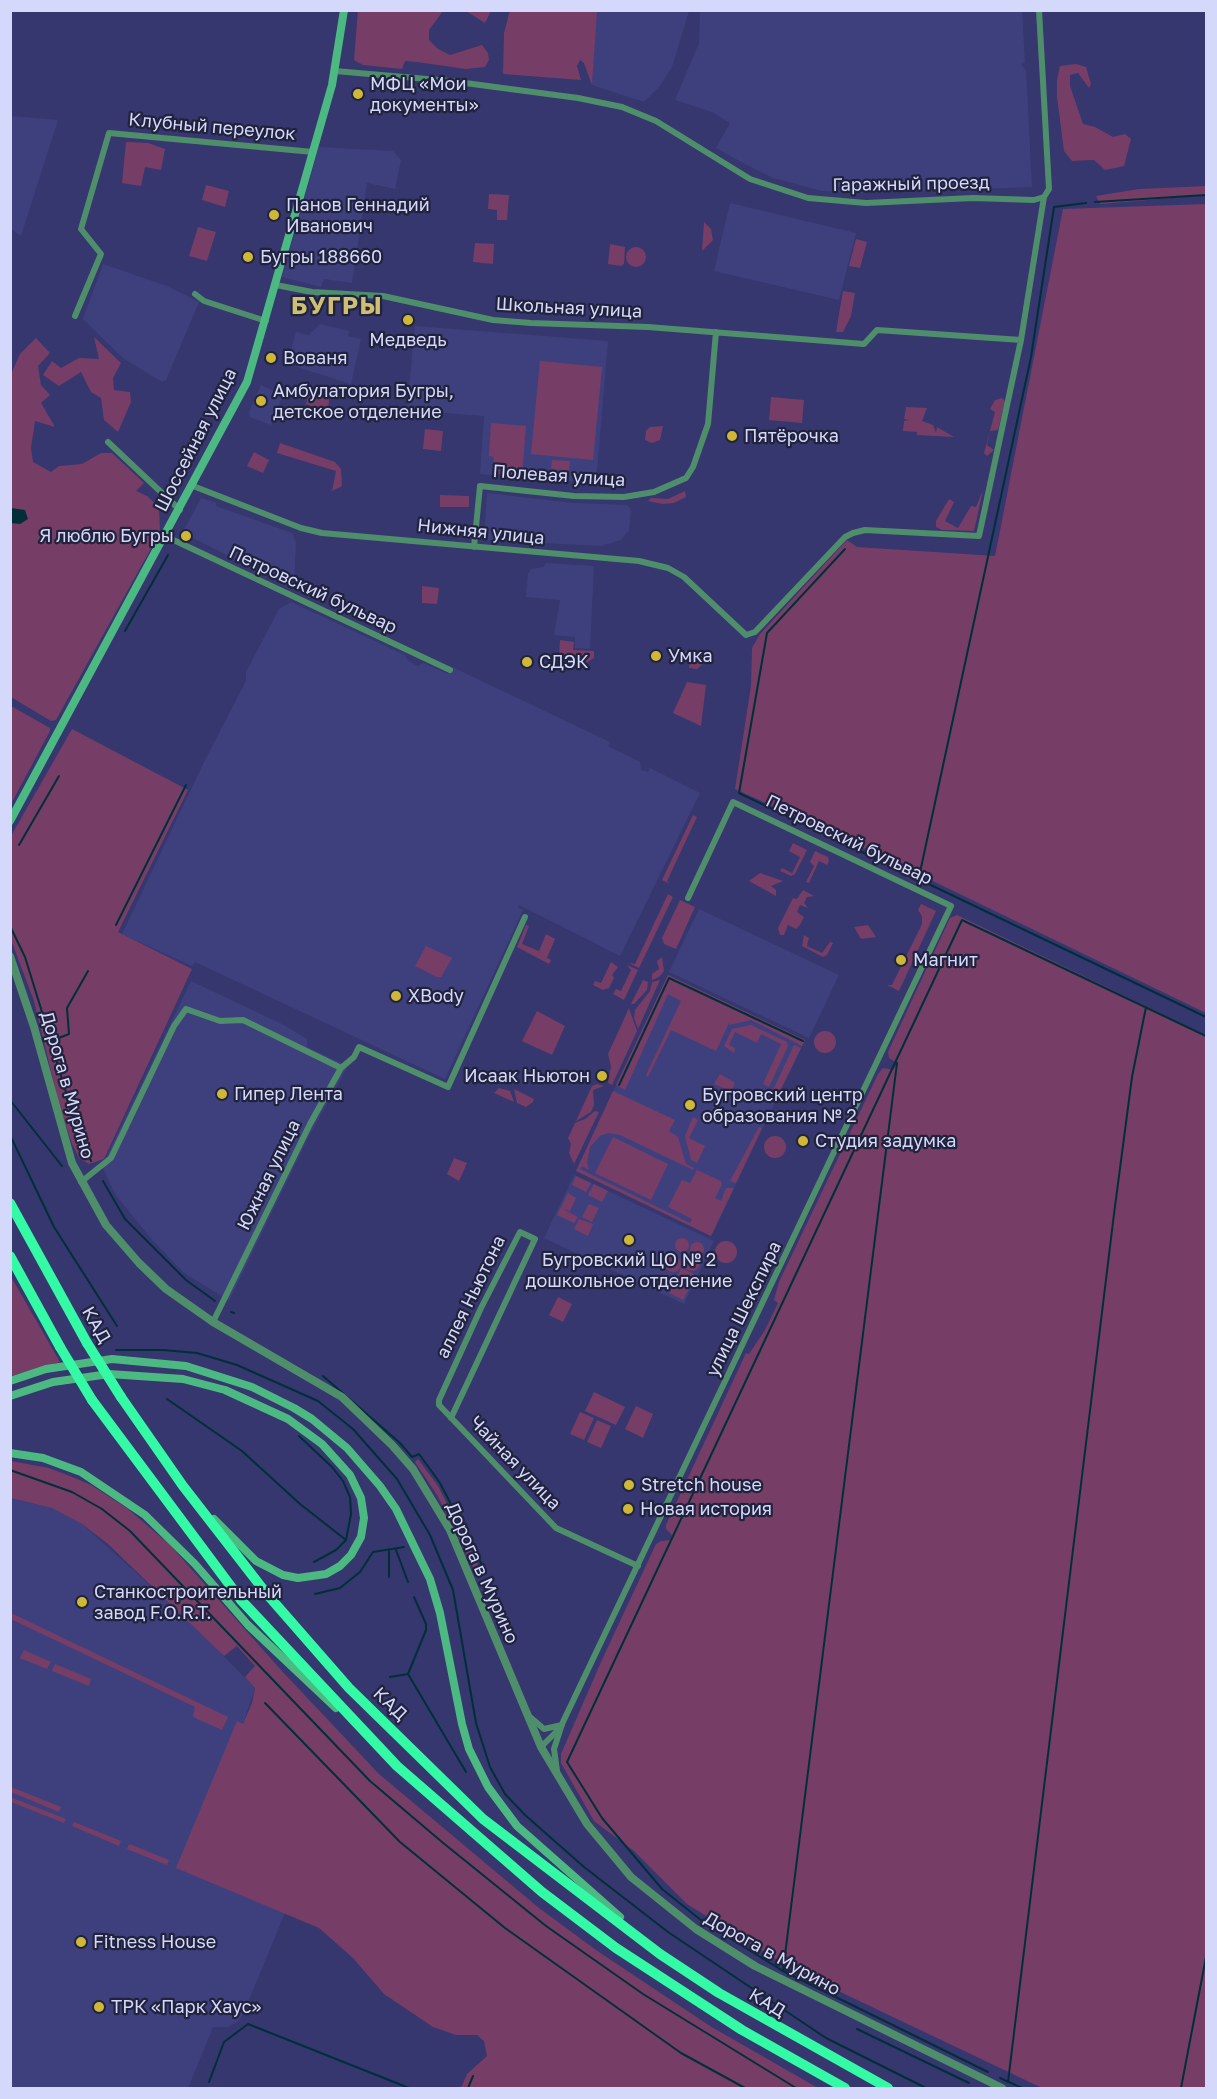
<!DOCTYPE html>
<meta charset="utf-8">
<style>
body{margin:0}
#map{position:relative;width:1217px;height:2099px;overflow:hidden;background:#35376e;font-family:"Golos Text",sans-serif}
canvas{display:block}
.frame{position:absolute;inset:0;border:12px solid #d4d8fa;pointer-events:none}
</style>
<div id="map">
<canvas width="1217" height="2099"></canvas>
<div class="frame"></div>
</div>
<script>
const c = document.querySelector('canvas').getContext('2d');
c.lineJoin = 'round';
function fillPath(path, color) {
  c.fillStyle = color;
  c.fill(path, 'evenodd');
}
function shape(rows) {
  const path = new Path2D();
  for (const r of rows) {
    if (r.length === 3) {
      path.moveTo(r[0] + r[2], r[1]);
      path.arc(r[0], r[1], r[2], 0, 2 * Math.PI);
      continue;
    }
    path.moveTo(r[0], r[1]);
    for (let i = 2; i < r.length; i += 2) path.lineTo(r[i], r[i + 1]);
  }
  return path;
}
function stroke(path, color, width, dash) {
  c.strokeStyle = color;
  c.lineWidth = width;
  c.lineCap = dash ? 'butt' : 'round';
  c.setLineDash(dash || []);
  c.stroke(path);
}
function drawText(font, color, halo, rows, align = 'center') {
  c.font = font + ' "Golos Text",sans-serif';
  c.lineWidth = 4.5;
  c.setLineDash([]);
  c.textBaseline = 'middle';
  c.strokeStyle = halo;
  c.fillStyle = color;
  for (const [text, x, y, turn = 0] of rows) {
    c.save();
    c.translate(x, y);
    c.rotate((+turn || 0) * Math.PI / 180);
    c.textAlign = isNaN(turn) ? turn : align;
    if (halo) c.strokeText(text, 0, 0);
    c.fillText(text, 0, 0);
    c.restore();
  }
}
fillPath(shape([
 [596,11,689,11,672,67,660,86,644,102,592,85],
 [700,11,1022,11,1025,63,1021,64,1026,70,1032,187,866,193,822,191,773,178,743,163,716,148,730,123,712,112,675,100,699,43],
 [11,116,58,120,21,236,11,229],
 [319,147,393,151,401,160,395,189,367,183,352,283,324,279,321,287,282,277],
 [730,203,856,233,839,300,714,271],
 [103,264,167,286,199,302,166,380,162,382,124,359,83,319],
 [320,324,349,331,348,336,361,339,351,384,297,367,297,353,291,350,296,332,309,335],
 [415,326,608,341,596,483,480,474,484,416,407,410],
 [261,385,283,395,271,425,250,417,249,412],
 [487,493,573,503,627,505,631,510,629,530,621,540,601,546,484,540],
 [201,498,216,503,216,506,292,533,296,542,294,585,288,586,185,534,184,530],
 [545,563,594,566,590,649,575,648,575,637,554,635,560,600,526,597,528,574,531,569,544,567],
 [291,602,405,655,408,661,418,666,423,663,448,674,452,667,610,742,608,746,640,762,641,770,648,772,650,768,700,793,620,956,519,905,518,907,523,910,445,1079,195,962,192,966,122,934,205,760,246,681,246,672,279,609],
 [699,909,839,975,809,1038,669,972],
 [668,975,805,1040,711,1236,576,1171],
 [191,981,284,1025,307,1039,307,1047,348,1066,308,1138,229,1301,183,1272,153,1241,115,1194,102,1166],
 [574,1175,714,1241,684,1304,544,1238],
 [10,1498,52,1508,82,1524,182,1614,255,1688,243,1724,238,1722,177,1868,285,1913,243,2014,237,2022,228,2027,213,2027,188,2088,11,2088]
]), '#3e407e');
fillPath(shape([
 [358,10,443,11,429,30,429,40,438,49,450,55,482,45,488,53,489,60,485,67,466,69,417,62,405,61,402,69,363,65,354,60],
 [510,10,597,11,592,85,584,63,580,60,577,66,581,80,503,74,504,33],
 [466,11,466,10,491,11,485,23],
 [1076,64,1086,67,1091,84,1089,88,1078,73,1070,75,1070,86,1083,124,1095,127,1113,137,1125,134,1131,139,1124,166,1105,170,1094,160,1072,161,1064,151,1057,97,1057,80,1060,66],
 [126,142,148,143,165,149,161,170,145,167,141,186,122,183],
 [206,185,229,191,225,207,202,200],
 [1206,186,1206,195,1172,198,1100,204,1096,196,1139,189],
 [489,194,509,195,507,220,497,220,497,210,488,209],
 [1206,204,1206,1013,879,855,735,789,751,686,752,648,760,634,847,540,857,547,995,556,1063,209],
 [704,222,711,229,713,240,702,251],
 [198,227,216,232,207,261,189,256],
 [856,239,867,242,860,268,849,266],
 [475,243,494,244,493,264,473,262],
 [610,244,625,247,624,264,621,266,608,264],
 [636,257,10],
 [843,291,855,293,851,316,843,332,836,332],
 [94,337,121,363,113,378,114,390,130,392,131,402,118,432,104,420,101,398,91,392,81,372,59,386,43,375,52,361,61,368,79,358,99,359],
 [36,338,50,353,38,366,41,385,50,395,41,403,55,427,35,421,31,448,33,462,51,472,59,466,82,464,101,453,112,453,144,483,136,491,147,496,159,507,160,532,56,720,51,721,11,697,11,374,20,354],
 [540,361,602,367,593,460,531,454],
 [309,393,329,399,328,412,306,404],
 [771,397,804,400,802,423,769,420],
 [1002,398,1005,401,998,430,990,431,987,445,994,450,987,456,984,453,995,412,990,409,995,400],
 [906,407,927,408,922,421,933,425,936,433,937,427,954,437,917,435,917,432,903,431,904,421,909,420,904,419],
 [491,423,526,426,522,475,493,473,494,457,489,456],
 [663,426,660,440,652,443,645,440,646,431,650,427],
 [425,429,443,431,441,451,423,449],
 [280,443,335,462,341,469,342,486,332,491,336,471,277,453],
 [254,452,269,460,263,473,247,466],
 [552,460,570,461,569,471,551,469],
 [983,490,974,531,942,530,936,527,936,521,949,499,954,502,945,521,958,528,971,506,976,507],
 [685,491,686,497,674,503,663,504,648,501,651,498,668,499],
 [440,495,469,496,469,507,440,507],
 [422,586,439,588,437,604,422,603],
 [560,640,574,642,573,650,594,651,594,658,586,663,559,657],
 [685,651,699,652,703,656,703,664,697,669,689,668,690,656,685,655],
 [687,682,706,685,701,726,673,713],
 [11,706,50,728,50,731,11,804],
 [72,729,188,790,118,932,192,969,104,1159,89,1164,79,1158,72,1144,59,1104,34,1001,11,940,11,836],
 [693,815,697,817,667,881,670,884,662,880],
 [793,843,807,850,795,874,791,876,780,871,782,868,792,873,800,857,789,851],
 [815,851,828,857,829,861,827,865,819,861,809,883,806,882,814,866,810,862],
 [760,873,783,881,771,886,776,890,776,896,749,881],
 [803,890,814,896,807,897,804,903,808,908,800,905,797,912,804,917,800,925,796,929,788,925,784,935,780,935,778,928,793,898,797,899],
 [668,894,673,897,639,968,629,963,635,964],
 [680,900,695,907,676,949,664,944,662,938],
 [921,904,936,911,899,991,887,985,892,985,922,924,922,916,918,910],
 [957,915,1206,1035,1206,2088,1042,2088,790,1968,687,1904,634,1851,594,1821,561,1763,561,1754,601,1662,656,1544,661,1541,670,1540,672,1535,666,1529,666,1525,746,1353,749,1354,765,1330,778,1303,774,1300,779,1282,878,1074,883,1068,893,1070,897,1063,889,1058,888,1052,950,918],
 [526,925,529,926,522,944,539,951,546,934,555,939,547,958,551,960,549,964,517,947],
 [868,925,876,937,861,939,854,927],
 [804,935,809,938,807,946,822,953,830,942,833,943,827,955,823,957,802,946],
 [426,946,452,958,441,977,437,977,415,966],
 [662,957,664,971,659,977,652,980,652,974,659,969,657,961],
 [611,962,618,967,612,975,614,978,609,988,603,990,593,985,595,981,601,983],
 [627,965,638,970,624,1000,613,994,616,989,621,991,631,970],
 [668,975,805,1040,802,1046,751,1020,729,1025,730,1021,716,1051,671,1030,648,1077,646,1075,681,1001,668,994,625,1090,616,1085],
 [643,980,648,982,647,990,634,1004,631,1004],
 [660,980,638,1029,634,1018,635,1010,650,991,652,982],
 [629,1008,637,1031,612,1085,608,1083,611,1067,608,1054],
 [537,1011,565,1026,552,1055,522,1041],
 [751,1025,787,1042,788,1046,769,1087,763,1084,781,1044,761,1034,757,1043,735,1032,729,1045,735,1048,734,1053,724,1046,732,1029],
 [825,1042,11],
 [794,1045,801,1048,779,1093,773,1090],
 [720,1074,735,1083,731,1091,714,1084],
 [597,1084,604,1086,593,1090,594,1105,591,1112,576,1121,592,1086],
 [499,1088,510,1091,514,1102,494,1093],
 [514,1089,534,1099,533,1102,526,1107,517,1103],
 [613,1091,675,1120,669,1131,678,1137,686,1164,694,1168,693,1170,620,1135,608,1133,600,1136,590,1147,587,1163,589,1170,582,1166,580,1169,690,1223,692,1219,668,1207,682,1180,690,1183,697,1170,721,1181,722,1185,715,1198,721,1201,726,1188,734,1188,711,1236,576,1171],
 [595,1111,599,1112,574,1164,569,1153,571,1144,568,1138,575,1123,585,1119],
 [693,1117,698,1120,689,1138,705,1146,697,1163,691,1160,685,1136],
 [759,1127,762,1128,736,1183,730,1181],
 [775,1147,11],
 [613,1137,668,1164,651,1200,595,1173],
 [454,1158,467,1163,459,1181,447,1174],
 [576,1176,591,1183,586,1192,572,1185],
 [594,1184,608,1191,602,1202,588,1195],
 [568,1193,576,1198,570,1211,563,1209,578,1217,574,1223,557,1215],
 [589,1204,599,1208,592,1222,582,1217],
 [579,1219,593,1224,588,1236,574,1229],
 [682,1245,7],
 [726,1252,11],
 [697,1249,7],
 [692,1263,8],
 [673,1264,8],
 [681,1268,694,1274,689,1287,676,1280],
 [665,1281,7],
 [10,1275,60,1362,11,1376,10,1376],
 [675,1282,689,1289,683,1300,669,1293],
 [558,1297,572,1304,563,1322,549,1315],
 [594,1392,625,1407,616,1425,585,1411],
 [636,1406,653,1414,643,1438,625,1429],
 [580,1412,594,1418,584,1440,570,1434],
 [597,1420,611,1426,601,1448,587,1442],
 [418,1459,438,1486,479,1567,474,1569,437,1495,415,1462],
 [11,1461,49,1468,70,1476,91,1485,128,1509,170,1545,281,1670,379,1774,539,1908,596,1950,710,2026,818,2088,461,2088,467,2074,487,2056,484,2041,477,2035,456,2035,433,2027,384,1994,353,1958,319,1928,176,1868,237,1721,243,1724,252,1703,255,1688,245,1677,255,1666,237,1646,224,1656,108,1544,82,1524,52,1508,11,1498],
 [11,1613,228,1717,222,1730,193,1717,195,1707,11,1619],
 [24,1650,51,1662,47,1669,20,1658],
 [55,1664,91,1679,89,1686,52,1671],
 [11,1787,61,1807,59,1812,11,1792],
 [10,1797,66,1819,64,1823,11,1802],
 [74,1822,121,1841,119,1846,72,1826],
 [129,1844,169,1860,167,1865,127,1849]
]), '#763e66');
fillPath(shape([
 [11,508,25,510,28,519,20,524,11,523]
]), '#002f3a');
stroke(shape([
 [1095,202,1206,195],
 [845,549,767,633,739,793,1206,1017],
 [125,631,168,555],
 [19,845,59,776],
 [919,877,1031,357,1054,207,1086,203],
 [116,925,186,785],
 [10,926,25,957,42,1012],
 [49,1036,78,1132,91,1161],
 [51,1041,69,1034,67,1008,88,971],
 [619,1085,669,978,803,1041],
 [10,1100,62,1166],
 [10,1135,54,1227,117,1326],
 [103,1181,125,1219,186,1280,215,1301],
 [231,1312,234,1313],
 [116,1350,163,1350,197,1353,237,1365,318,1401,353,1429,397,1479,430,1535,453,1590,476,1723,490,1767,505,1794,525,1815,584,1867,668,1932,826,2038,926,2088],
 [323,1376,400,1443,412,1457,419,1454,440,1483,482,1565],
 [167,1399,242,1451,300,1504,346,1540],
 [299,1436,332,1467,343,1481,350,1497,351,1514,346,1540,336,1550,314,1562],
 [10,1470,72,1492,102,1509,130,1531,370,1781,442,1842,546,1926,643,1994,796,2088],
 [389,1550,389,1577],
 [396,1550,408,1582],
 [492,1590,501,1615],
 [315,1594,340,1588,360,1572,373,1552,404,1547],
 [408,1674,466,1772],
 [390,1677,408,1674,426,1630,426,1624,414,1597],
 [265,1703,400,1842,505,1928,681,2053,745,2088],
 [783,1971,897,1063],
 [857,2029,969,2083],
 [988,2072,783,1971,702,1921,662,1889,602,1818,567,1762,962,920,1206,1036],
 [1000,2078,1022,2088],
 [209,2082,224,2042,248,2024,409,2088],
 [1008,2082,1114,1214,1132,1077,1146,1007],
 [468,2088,473,2076],
 [1181,2088,1206,1957]
]), '#002f3a', 2);
stroke(shape([
 [335,71,450,81,578,98,622,107,656,121,750,179,808,198,866,203,973,198,1034,200,1044,197],
 [276,285,312,292,383,296,493,320,531,323,648,327,864,344,877,330,1021,340],
 [195,294,204,301,266,321],
 [75,316,101,254,81,229,109,133,313,152],
 [108,442,180,510],
 [193,486,301,528,322,533,639,561,668,568,684,577,746,635,755,632,845,537,853,533,865,530,979,536,1021,340,1044,197,1049,189,1039,10],
 [165,536,450,670],
 [474,547,480,486,574,496,624,497,654,492,686,478,693,467,708,424,716,332],
 [81,1182,111,1158,174,1026,186,1009,220,1021,243,1020,341,1068],
 [213,1322,310,1124,341,1068,354,1057,359,1047,448,1087,525,917],
 [451,1418,535,1239,520,1232,481,1308,439,1400,439,1405,556,1528,638,1566],
 [530,1717,544,1729,562,1725],
 [541,1747,560,1728],
 [557,1771,554,1749,562,1724,951,906,733,802,688,898]
]), '#4e8e6b', 6);
stroke(shape([
 [10,956,34,1027,72,1163,106,1225,139,1263,166,1289,213,1322,342,1397,392,1445,413,1469,450,1530,541,1747,587,1824,631,1877,696,1929,755,1966,1002,2088]
]), '#4e8e6b', 8);
stroke(shape([
 [10,821,247,382,332,85,344,10],
 [10,1381,46,1369,112,1359,186,1366,252,1387,294,1408,312,1419,347,1448,380,1486,396,1509,430,1579,440,1613,462,1724,469,1749,488,1787,517,1826,620,1917],
 [10,1396,53,1382,109,1374,183,1379,225,1390,288,1419,322,1444,350,1475,361,1498,364,1518,361,1537,351,1555,340,1566,326,1574,298,1578,283,1575,256,1561,214,1519],
 [10,1453,43,1458,81,1472,145,1515,195,1564,248,1625,336,1708]
]), '#4cb983', 8);
stroke(shape([
 [10,1203,87,1343],
 [10,1256,60,1347],
 [121,1397,183,1486,266,1593,349,1688,483,1819,660,1954,719,1993,888,2088],
 [92,1400,241,1600,397,1766,542,1892,616,1948,742,2030,845,2088]
]), '#34f9a5', 10);
stroke(shape([
 [87,1343,121,1397],
 [60,1347,92,1400]
]), '#34f9a5', 10);
for (const [x, y, r, color] of [
 [358,94,6,"#cfb837"],
 [274,215,6,"#cfb837"],
 [248,257,6,"#cfb837"],
 [408,320,6,"#cfb837"],
 [271,358,6,"#cfb837"],
 [261,401,6,"#cfb837"],
 [732,436,6,"#cfb837"],
 [186,536,6,"#cfb837"],
 [656,656,6,"#cfb837"],
 [527,662,6,"#cfb837"],
 [901,960,6,"#cfb837"],
 [396,996,6,"#cfb837"],
 [602,1076,6,"#cfb837"],
 [222,1094,6,"#cfb837"],
 [690,1105,6,"#cfb837"],
 [803,1141,6,"#cfb837"],
 [629,1240,6,"#cfb837"],
 [629,1485,6,"#cfb837"],
 [628,1509,6,"#cfb837"],
 [82,1602,6,"#cfb837"],
 [81,1942,6,"#cfb837"],
 [99,2007,6,"#cfb837"]
]) {
  const dot = new Path2D();
  dot.arc(x, y, r, 0, 2 * Math.PI);
  c.fillStyle = color;
  c.fill(dot);
  stroke(dot, '#21233c', 2);
}
drawText('18px', '#d4d8fa', '#21233c', [
 ["МФЦ «Мои",370,84],
 ["документы»",370,105],
 ["Панов Геннадий",286,205],
 ["Иванович",286,226],
 ["Бугры 188660",260,257],
 ["Медведь",408,340,"center"],
 ["Вованя",283,358],
 ["Амбулатория Бугры,",273,391],
 ["детское отделение",273,412],
 ["Пятёрочка",744,436],
 ["Я люблю Бугры",174,536,"right"],
 ["Умка",668,656],
 ["СДЭК",539,662],
 ["Магнит",913,960],
 ["XBody",408,996],
 ["Исаак Ньютон",590,1076,"right"],
 ["Гипер Лента",234,1094],
 ["Бугровский центр",702,1095],
 ["образования № 2",702,1116],
 ["Студия задумка",815,1141],
 ["Бугровский ЦО № 2",629,1260,"center"],
 ["дошкольное отделение",629,1281,"center"],
 ["Stretch house",641,1485],
 ["Новая история",640,1509],
 ["Станкостроительный",94,1592],
 ["завод F.O.R.T.",94,1613],
 ["Fitness House",93,1942],
 ["ТРК «Парк Хаус»",111,2007]
], 'left');
drawText('18px', '#d4d8fa', '#21233c', [
 ["Клубный переулок",212,127,5],
 ["Гаражный проезд",911,184,-1],
 ["Школьная улица",569,308,3],
 ["Шоссейная улица",196,440,-63],
 ["Полевая улица",559,476,4],
 ["Нижняя улица",481,532,6],
 ["Петровский бульвар",313,590,25],
 ["Петровский бульвар",849,840,26],
 ["Дорога в Мурино",67,1085,74],
 ["Южная улица",269,1175,-64],
 ["аллея Ньютона",471,1297,-64],
 ["улица Шекспира",744,1309,-64],
 ["КАД",96,1325,60],
 ["Чайная улица",515,1463,46],
 ["Дорога в Мурино",482,1573,66],
 ["КАД",390,1704,44],
 ["Дорога в Мурино",772,1954,29],
 ["КАД",767,2003,31]
]);
c.letterSpacing = '1.5px';
drawText('bold 24px', '#cebf72', '#21233c', [
 ["БУГРЫ",337,306]
]);
c.letterSpacing = '0px';
</script>
